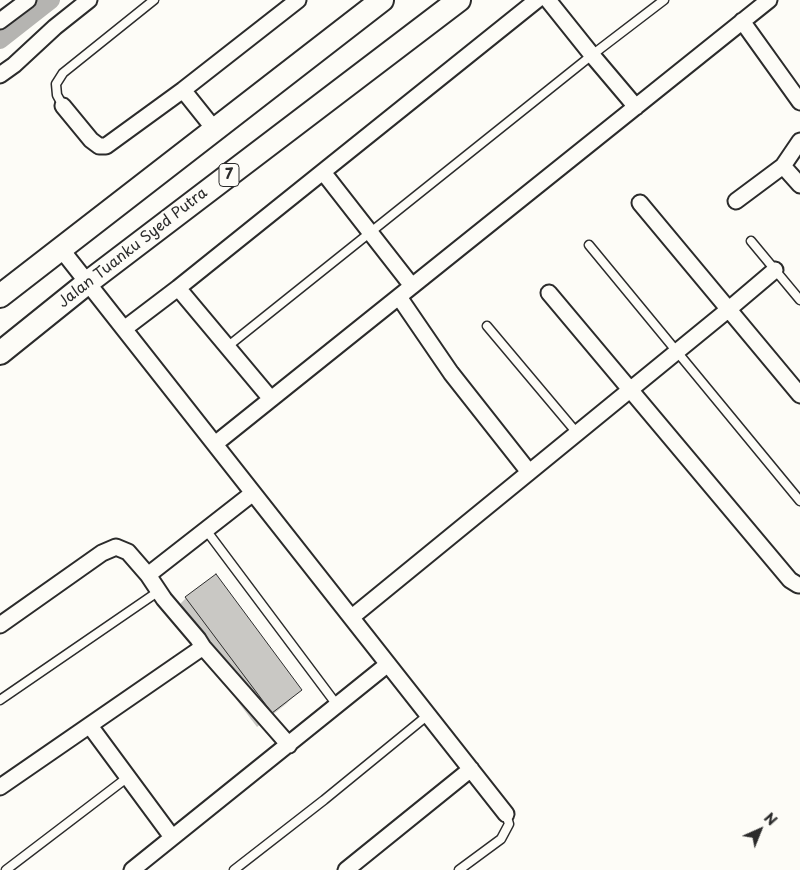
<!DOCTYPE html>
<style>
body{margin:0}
#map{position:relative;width:800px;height:870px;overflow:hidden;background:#fdfcf7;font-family:"Playpen Sans",sans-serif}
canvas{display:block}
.north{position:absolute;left:735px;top:805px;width:50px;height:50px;-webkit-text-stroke:4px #fdfcf7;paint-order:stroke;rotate:44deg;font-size:14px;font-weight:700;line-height:20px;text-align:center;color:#2b2b2b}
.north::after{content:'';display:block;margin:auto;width:18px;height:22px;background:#2b2b2b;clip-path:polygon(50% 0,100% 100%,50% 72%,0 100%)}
</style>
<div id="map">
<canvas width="800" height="870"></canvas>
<div class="north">N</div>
</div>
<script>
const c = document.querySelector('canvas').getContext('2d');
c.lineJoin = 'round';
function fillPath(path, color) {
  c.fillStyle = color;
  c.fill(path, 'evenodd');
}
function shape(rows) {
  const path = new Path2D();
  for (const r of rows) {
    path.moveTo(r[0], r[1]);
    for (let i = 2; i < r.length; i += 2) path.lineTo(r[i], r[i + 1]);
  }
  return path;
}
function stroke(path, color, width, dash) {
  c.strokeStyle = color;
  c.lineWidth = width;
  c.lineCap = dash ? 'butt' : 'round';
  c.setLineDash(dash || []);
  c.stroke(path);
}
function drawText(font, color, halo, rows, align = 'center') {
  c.font = font + ' "Playpen Sans",sans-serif';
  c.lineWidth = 4.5;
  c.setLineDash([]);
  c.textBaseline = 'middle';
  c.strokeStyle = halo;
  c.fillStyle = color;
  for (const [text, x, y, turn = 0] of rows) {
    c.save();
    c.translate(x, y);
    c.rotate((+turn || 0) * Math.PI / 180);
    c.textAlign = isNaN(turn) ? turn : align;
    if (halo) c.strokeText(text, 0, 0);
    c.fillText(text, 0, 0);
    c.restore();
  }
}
fillPath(shape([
 [215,576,301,689,286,704,257,727,171,613,186,598]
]), '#0003');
stroke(shape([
 [0,40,51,0]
]), '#b5b4b1', 18);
const building = shape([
 [216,574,302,690,272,713,185,597,216,574]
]);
fillPath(building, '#c9c8c4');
stroke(building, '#2b2b2b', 1);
const lane = shape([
 [63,106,57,95,56,84,63,73,154,0],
 [751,241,800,300],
 [589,245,800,501],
 [487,326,577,433],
 [227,347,592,55,664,0],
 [206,530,337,705],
 [0,700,159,591],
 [6,870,128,777],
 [234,870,324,800,428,715],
 [459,870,501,839,509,824,506,814]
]);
const street = shape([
 [548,0,592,55,636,107],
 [0,21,28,0],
 [742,21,800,102],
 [0,75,14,65,55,27,89,0],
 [183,90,215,130],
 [63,106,91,140,99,146,106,146,183,90,298,0],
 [800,141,783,166,800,185],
 [323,172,412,286],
 [736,201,783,166],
 [640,203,800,395],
 [61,249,506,814],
 [178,288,271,399],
 [549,293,790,580,798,585,800,585],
 [399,297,451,373,529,472],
 [124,329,178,288,537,0],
 [215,444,769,0],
 [148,575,253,493],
 [352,617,729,309,775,270],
 [0,625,102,553,116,547,128,552,148,575,164,599,198,639,203,647,289,745],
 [90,726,172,837],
 [0,787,203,647],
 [132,870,388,664],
 [346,870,471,769]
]);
const primary = shape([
 [0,296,382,0],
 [0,353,87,283,459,0]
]);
stroke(lane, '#2b2b2b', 11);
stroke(street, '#2b2b2b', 19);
stroke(primary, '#2b2b2b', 26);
stroke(lane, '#fdfcf7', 8);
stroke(street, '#fdfcf7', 15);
stroke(primary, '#fdfcf7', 22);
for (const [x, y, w] of [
 [229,175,20]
]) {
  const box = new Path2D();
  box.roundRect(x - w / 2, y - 11.5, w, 23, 4);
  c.fillStyle = '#fdfcf7';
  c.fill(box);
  stroke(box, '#2b2b2b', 1);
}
drawText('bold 14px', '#2b2b2b', null, [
 ["7",229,175]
]);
drawText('15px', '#2b2b2b', '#fdfcf7', [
 ["Jalan Tuanku Syed Putra",133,248,-38]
]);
</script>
